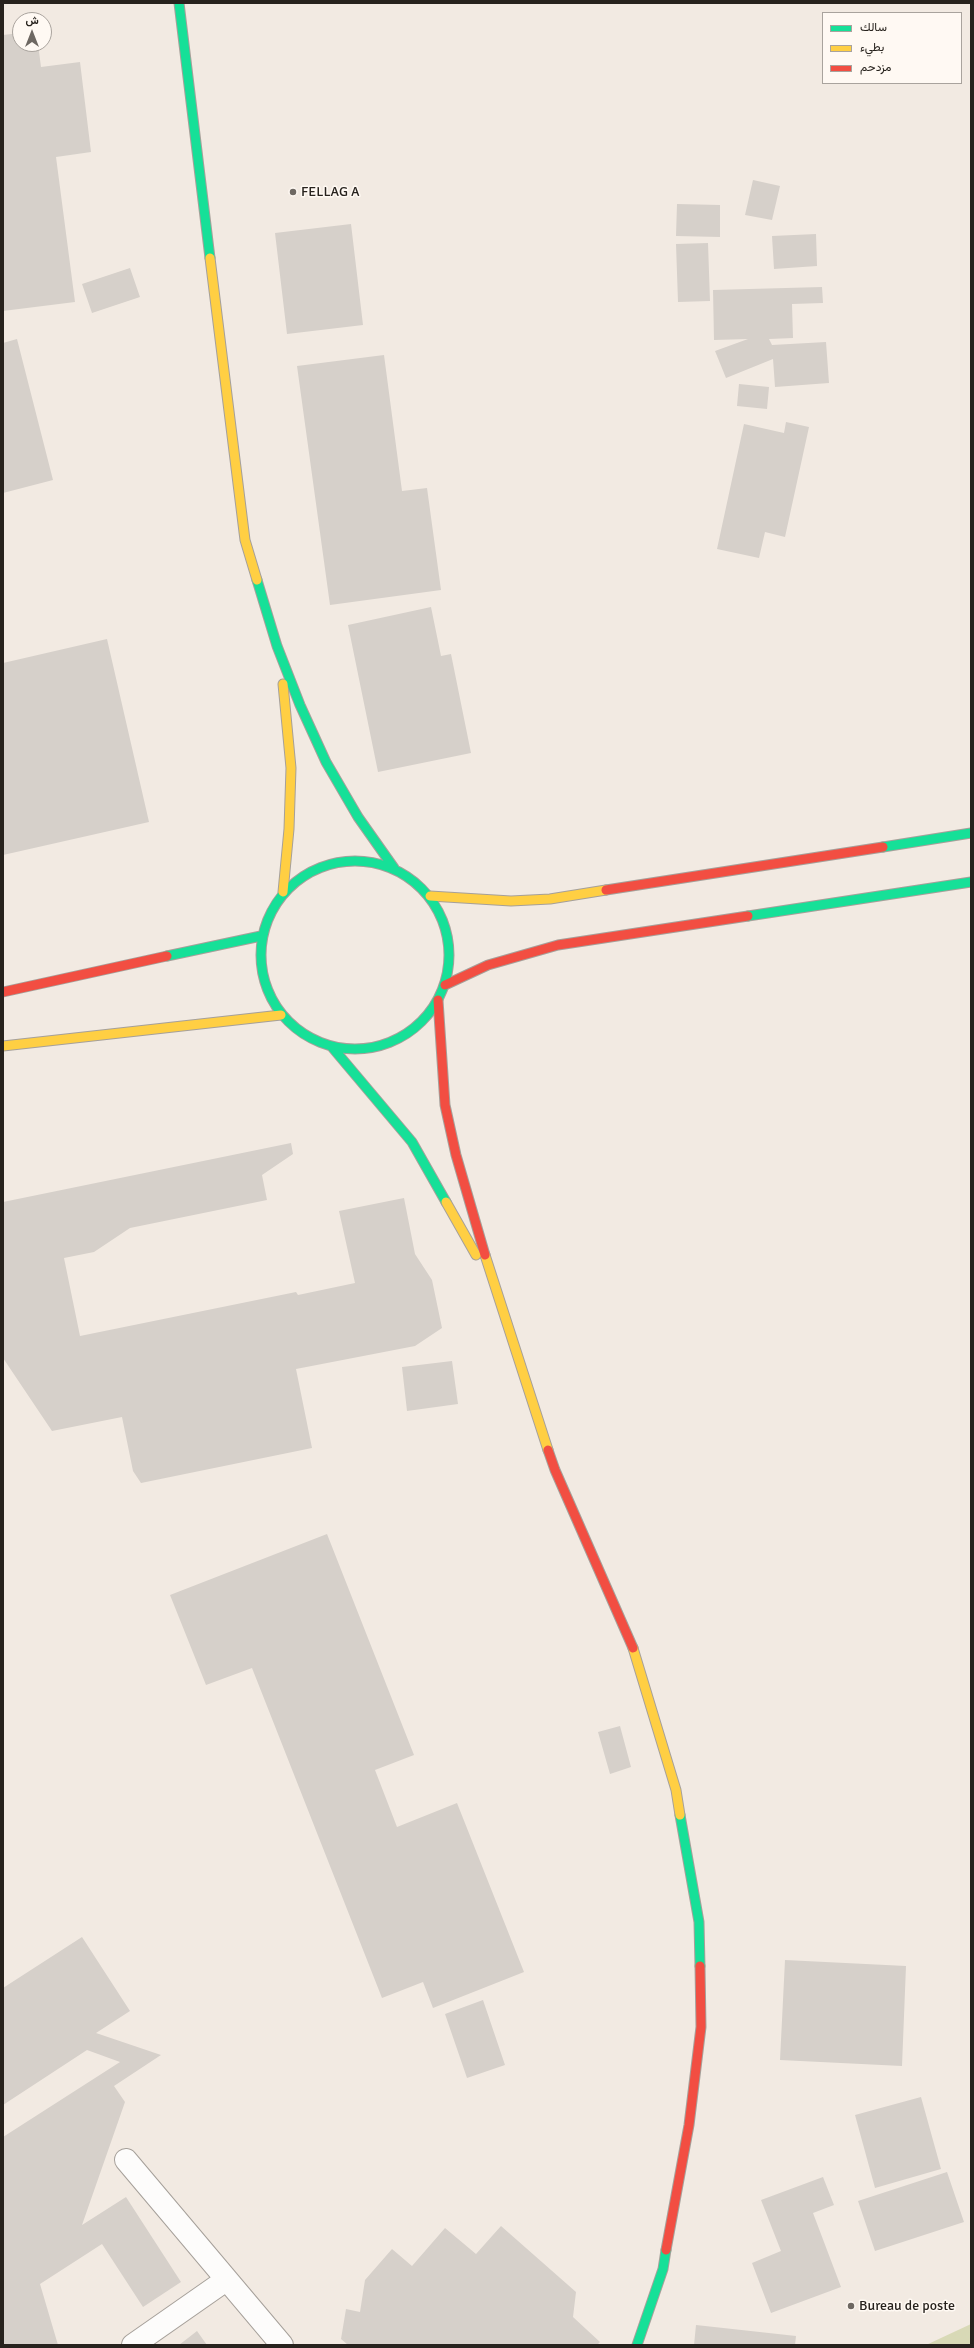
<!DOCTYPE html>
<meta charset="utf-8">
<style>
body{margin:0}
#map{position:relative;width:974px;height:2348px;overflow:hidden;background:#f2eae2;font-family:Signika,Vazirmatn,sans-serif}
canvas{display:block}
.frame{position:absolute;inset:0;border:4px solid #27221d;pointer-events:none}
.legend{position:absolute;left:822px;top:12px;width:140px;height:72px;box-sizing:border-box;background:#fff9f3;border:1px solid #a9a39d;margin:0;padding:5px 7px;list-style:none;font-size:12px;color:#27221d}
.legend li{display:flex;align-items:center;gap:8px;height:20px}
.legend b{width:20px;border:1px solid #a9a39d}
.north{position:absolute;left:12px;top:12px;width:40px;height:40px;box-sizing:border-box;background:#fff9f3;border:1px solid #a9a39d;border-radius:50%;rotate:0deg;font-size:11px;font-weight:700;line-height:16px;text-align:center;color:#27221d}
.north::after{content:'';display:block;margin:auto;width:14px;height:18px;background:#6e6862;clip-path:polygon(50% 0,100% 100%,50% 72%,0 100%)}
</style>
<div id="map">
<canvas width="974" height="2348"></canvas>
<div class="frame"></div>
<ul class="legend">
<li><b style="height:5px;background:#16e098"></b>سالك</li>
<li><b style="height:5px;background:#ffcf43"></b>بطيء</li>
<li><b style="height:5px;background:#f24e42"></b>مزدحم</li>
</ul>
<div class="north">ش</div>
</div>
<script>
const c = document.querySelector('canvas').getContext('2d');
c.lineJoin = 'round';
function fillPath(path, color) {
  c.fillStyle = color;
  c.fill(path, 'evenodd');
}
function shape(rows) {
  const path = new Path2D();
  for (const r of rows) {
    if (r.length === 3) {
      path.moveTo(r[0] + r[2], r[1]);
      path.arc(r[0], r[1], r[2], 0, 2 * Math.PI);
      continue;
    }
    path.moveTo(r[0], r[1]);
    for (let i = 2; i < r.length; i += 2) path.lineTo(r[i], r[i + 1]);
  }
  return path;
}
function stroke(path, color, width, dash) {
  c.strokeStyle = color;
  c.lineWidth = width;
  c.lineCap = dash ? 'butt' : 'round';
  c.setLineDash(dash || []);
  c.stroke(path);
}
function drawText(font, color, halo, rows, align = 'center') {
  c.font = font + ' Signika,sans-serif';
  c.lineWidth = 3;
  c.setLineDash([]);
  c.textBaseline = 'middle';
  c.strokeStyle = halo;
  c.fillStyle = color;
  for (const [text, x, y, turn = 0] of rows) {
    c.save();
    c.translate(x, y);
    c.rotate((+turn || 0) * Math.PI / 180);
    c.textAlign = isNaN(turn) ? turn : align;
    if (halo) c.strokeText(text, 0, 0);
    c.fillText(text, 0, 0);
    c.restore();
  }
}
fillPath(shape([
 [971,2324,971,2345,926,2345]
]), '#d8d9b6');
fillPath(shape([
 [20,33,20,44,38,44,41,67,80,62,91,152,56,157,75,302,3,311,3,35],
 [753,180,780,186,772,220,745,215],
 [677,204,720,205,720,237,676,236],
 [351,224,363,325,287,334,275,233],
 [816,234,817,266,774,269,772,236],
 [708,243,710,301,678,302,676,244],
 [130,268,140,297,92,313,82,284],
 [822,287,823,303,792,304,793,338,769,339,773,347,772,345,826,342,829,383,775,387,773,359,726,378,715,351,748,339,714,340,713,290],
 [17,339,53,480,3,493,3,343],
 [384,355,402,491,427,488,441,590,330,605,297,366],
 [739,384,769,387,767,409,737,406],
 [786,422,809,427,785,537,765,532,759,558,717,549,744,424,784,433],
 [431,607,441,656,451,654,471,753,378,772,348,625],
 [107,639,149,822,3,855,3,663],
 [291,1143,293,1154,262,1175,267,1200,130,1228,94,1252,64,1258,80,1336,296,1292,298,1295,355,1283,339,1211,404,1198,415,1254,432,1280,442,1328,415,1346,296,1369,312,1448,141,1483,133,1471,122,1417,52,1431,3,1358,3,1202],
 [452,1361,458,1404,407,1411,402,1367],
 [327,1534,414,1755,375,1770,397,1827,457,1803,524,1972,433,2008,423,1982,382,1998,252,1668,206,1685,170,1595],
 [620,1726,631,1767,610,1774,598,1732],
 [82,1937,130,2011,96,2033,161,2055,114,2086,125,2102,82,2225,126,2197,181,2282,143,2307,102,2244,40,2284,58,2345,3,2345,3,2137,120,2062,87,2050,3,2105,3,1988],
 [785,1960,906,1966,902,2066,780,2060],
 [483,2000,505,2065,467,2078,445,2014],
 [921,2097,941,2169,875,2188,855,2115],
 [947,2172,964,2222,875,2251,858,2201],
 [823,2177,834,2205,813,2213,841,2287,771,2313,752,2263,781,2251,761,2200],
 [501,2226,576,2292,573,2317,600,2342,597,2345,348,2345,341,2339,346,2309,360,2312,365,2280,392,2249,412,2266,445,2228,476,2254],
 [696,2325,796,2336,795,2345,694,2345],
 [197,2331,207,2345,179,2345]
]), '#d6d0ca');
const street = shape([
 [126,2160,282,2345],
 [133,2345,226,2280]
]);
const fast = shape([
 [179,3,210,258],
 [257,580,277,646,300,705,326,762,358,817,394,868],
 [883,847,971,833],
 [355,955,94],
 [748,916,971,882],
 [167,956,261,936],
 [332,1047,412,1142,446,1202],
 [680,1815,699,1922,700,1966],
 [637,2345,663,2269,666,2250]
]);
const slow = shape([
 [210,258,245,540,257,580],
 [283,684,291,768,289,829,283,892],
 [430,896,511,901,550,899,606,890],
 [3,1046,281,1015],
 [446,1202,476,1255],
 [485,1255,548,1450],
 [633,1648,676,1790,680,1815]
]);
const jam = shape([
 [606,890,883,847],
 [445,985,488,965,558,945,748,916],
 [3,992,167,956],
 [438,1000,445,1105,456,1155,485,1255],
 [548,1450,555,1470,633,1648],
 [666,2250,689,2125,701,2027,700,1966]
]);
stroke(street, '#a6a09a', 24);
stroke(fast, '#a6a09a', 11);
stroke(slow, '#a6a09a', 11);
stroke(jam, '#a6a09a', 11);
stroke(street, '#fdfcfb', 22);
stroke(fast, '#16e098', 9);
stroke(slow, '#ffcf43', 9);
stroke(jam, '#f24e42', 9);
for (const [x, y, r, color] of [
 [293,192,4,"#6e6862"],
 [851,2306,4,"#6e6862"]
]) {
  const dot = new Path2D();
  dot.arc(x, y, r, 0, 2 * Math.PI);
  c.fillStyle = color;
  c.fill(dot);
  stroke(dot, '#fff9f3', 1.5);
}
drawText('14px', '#27221d', '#fff9f3', [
 ["FELLAG A",301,192],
 ["Bureau de poste",859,2306]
], 'left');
</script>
